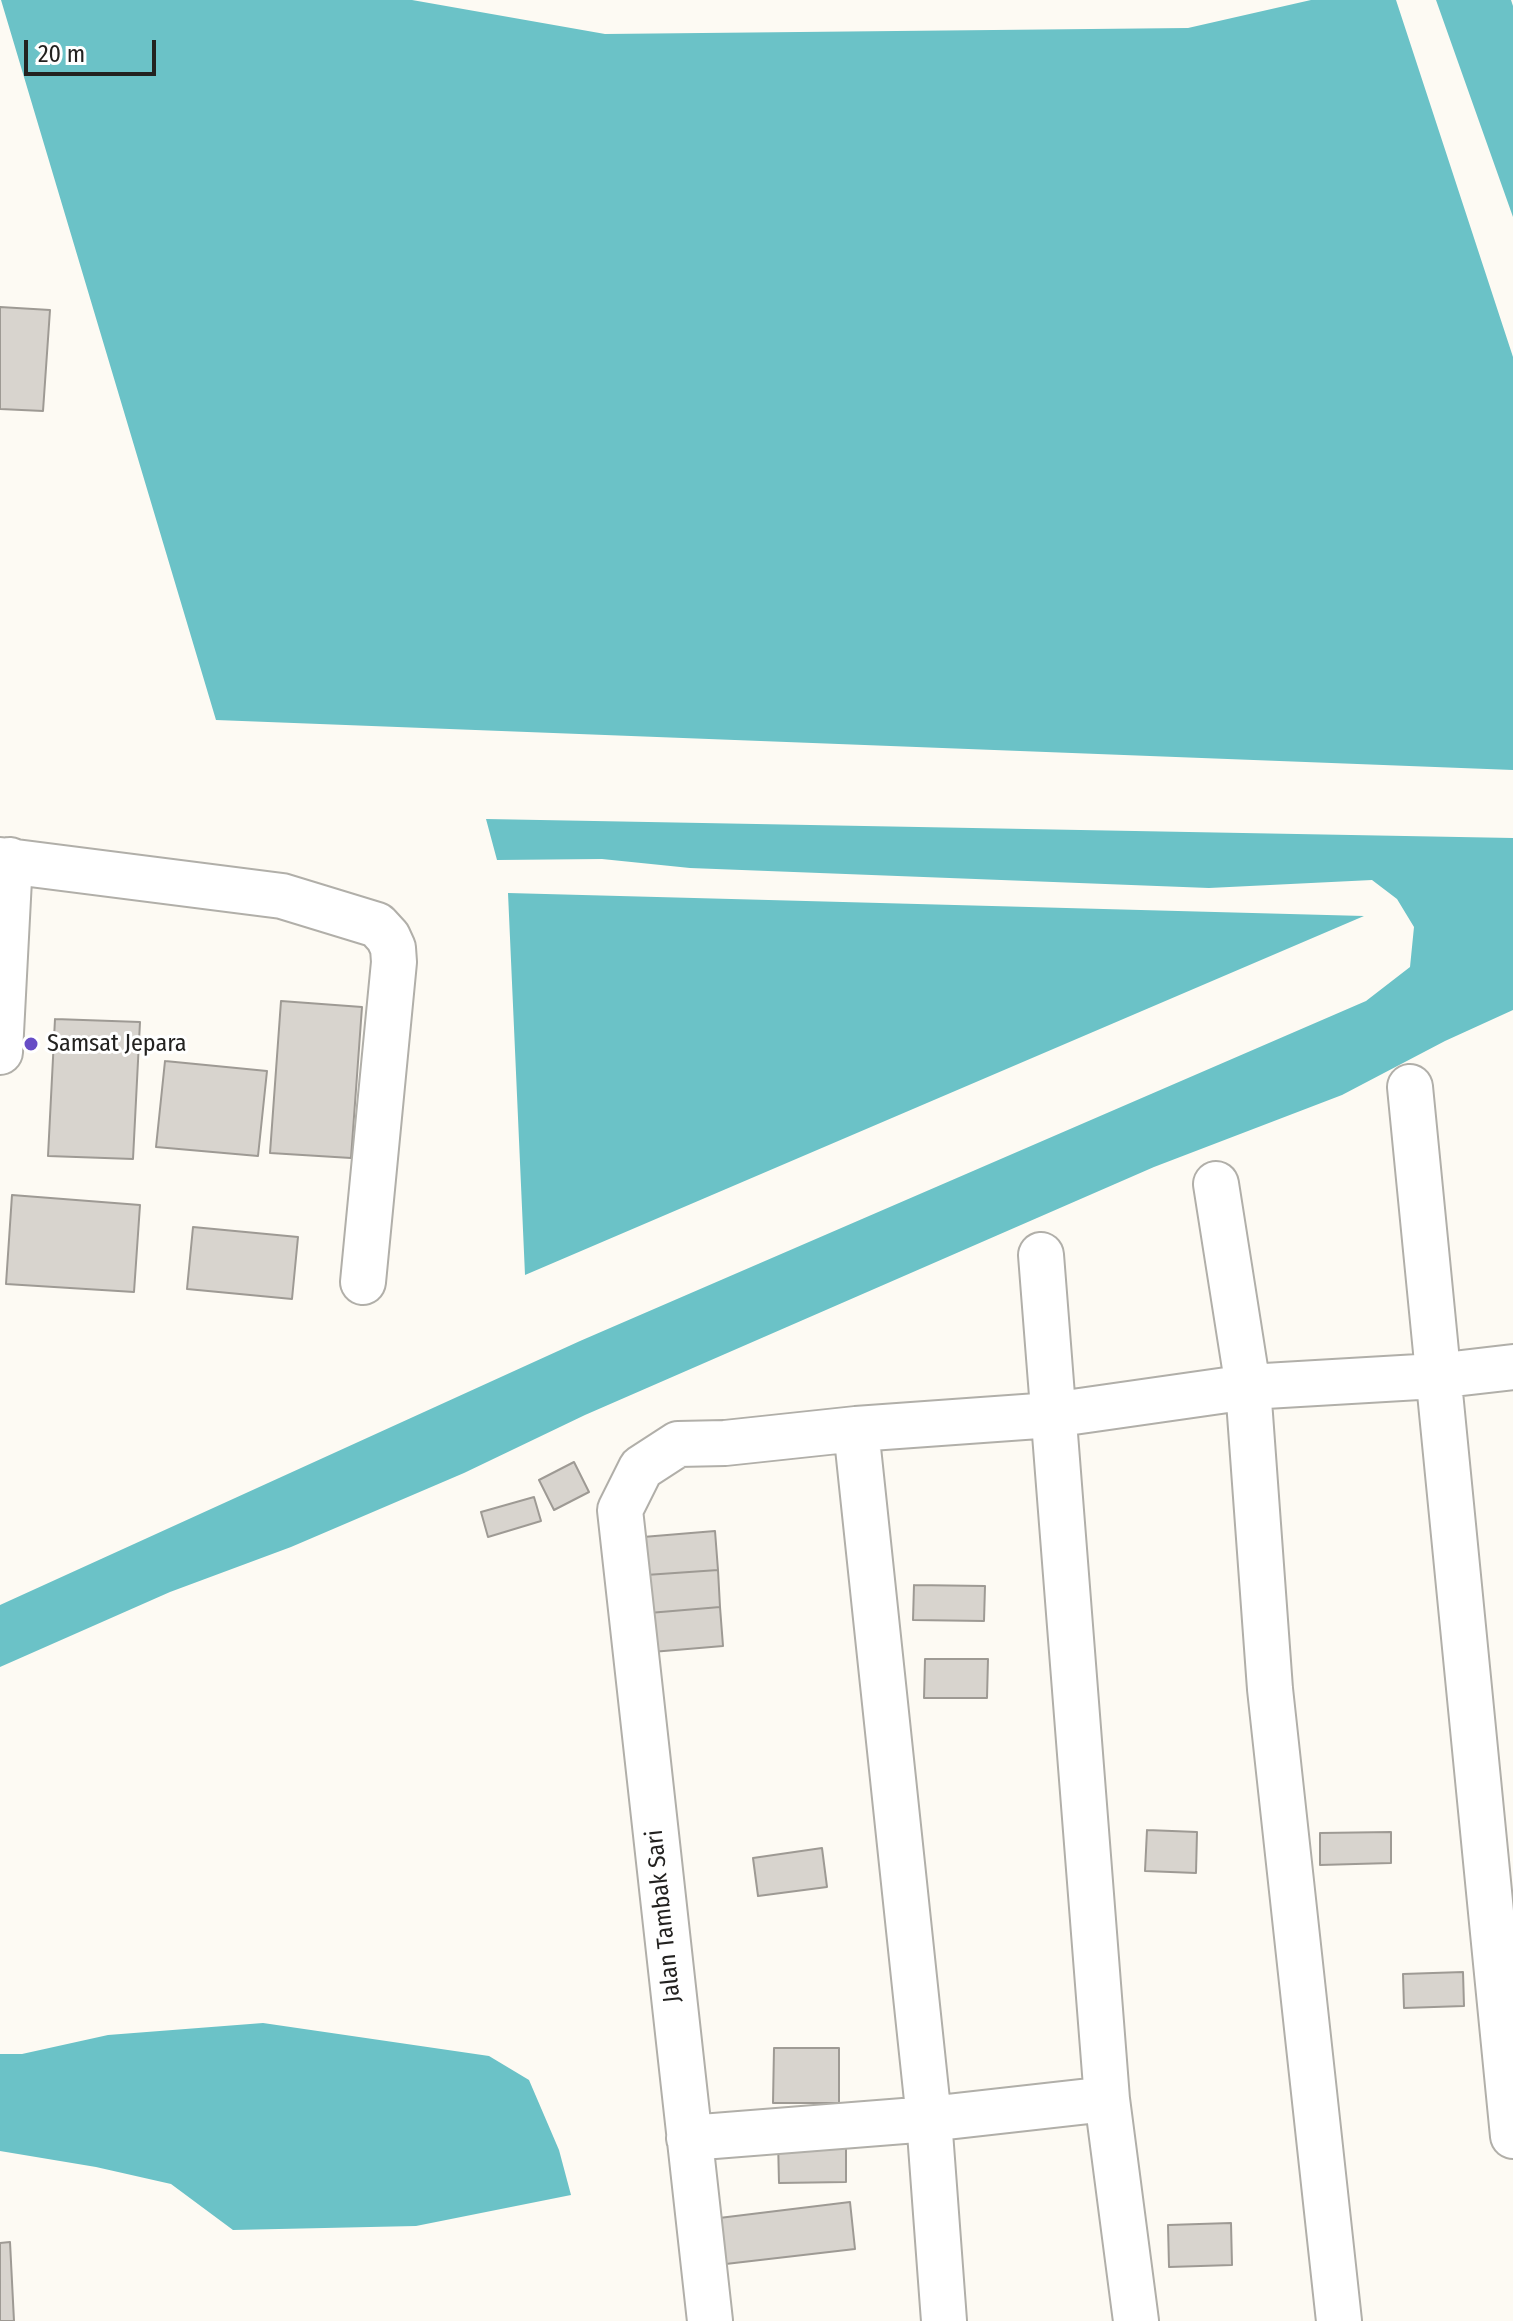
<!DOCTYPE html>
<style>
body{margin:0}
#map{position:relative;width:1513px;height:2321px;overflow:hidden;background:#fdfaf3;font-family:"Fira Sans Condensed",sans-serif}
canvas{display:block}
.scale{position:absolute;left:24px;top:40px;width:132px;height:36px;box-sizing:border-box;border:4px solid #232220;border-top:0;padding-left:10px;font-size:24px;line-height:28px;white-space:nowrap;color:#232220;-webkit-text-stroke:6px #fff;paint-order:stroke}
</style>
<div id="map">
<canvas width="1513" height="2321"></canvas>
<div class="scale">20 m</div>
</div>
<script>
const c = document.querySelector('canvas').getContext('2d');
c.lineJoin = 'round';
function fillPath(path, color) {
  c.fillStyle = color;
  c.fill(path, 'evenodd');
}
function shape(rows) {
  const path = new Path2D();
  for (const r of rows) {
    path.moveTo(r[0], r[1]);
    for (let i = 2; i < r.length; i += 2) path.lineTo(r[i], r[i + 1]);
  }
  return path;
}
function stroke(path, color, width, dash) {
  c.strokeStyle = color;
  c.lineWidth = width;
  c.lineCap = dash ? 'butt' : 'round';
  c.setLineDash(dash || []);
  c.stroke(path);
}
function drawText(font, color, halo, rows, align = 'center') {
  c.font = font + ' "Fira Sans Condensed",sans-serif';
  c.lineWidth = 6;
  c.setLineDash([]);
  c.textBaseline = 'middle';
  c.strokeStyle = halo;
  c.fillStyle = color;
  for (const [text, x, y, turn = 0] of rows) {
    c.save();
    c.translate(x, y);
    c.rotate((+turn || 0) * Math.PI / 180);
    c.textAlign = isNaN(turn) ? turn : align;
    if (halo) c.strokeText(text, 0, 0);
    c.fillText(text, 0, 0);
    c.restore();
  }
}
fillPath(shape([
 [1,0,412,0,605,34,1188,28,1311,0,1396,0,1513,357,1513,770,216,720],
 [1436,0,1511,0,1513,6,1513,217],
 [486,819,1513,838,1513,1010,1445,1041,1342,1095,1154,1167,585,1415,464,1473,291,1547,170,1592,0,1667,0,1605,580,1341,1366,1001,1410,967,1414,927,1397,899,1372,880,1209,888,690,868,602,859,497,860],
 [508,893,1364,916,525,1275],
 [263,2023,489,2056,529,2080,559,2150,571,2195,416,2226,233,2230,171,2184,96,2167,0,2151,0,2054,22,2054,108,2035]
]), '#6bc2c7');
const building = shape([
 [0,307,50,310,43,411,0,409,0,307],
 [281,1001,362,1007,351,1158,270,1153,281,1001],
 [55,1019,140,1022,133,1159,48,1156,55,1019],
 [165,1061,267,1071,258,1156,156,1147,165,1061],
 [12,1195,140,1205,134,1292,6,1284,12,1195],
 [193,1227,298,1237,292,1299,187,1289,193,1227],
 [574,1462,589,1492,554,1510,539,1480,574,1462],
 [534,1497,541,1521,488,1537,481,1512,534,1497],
 [715,1531,718,1570,646,1575,643,1537,715,1531],
 [718,1570,720,1607,649,1613,646,1575,718,1570],
 [914,1585,985,1586,984,1621,913,1620,914,1585],
 [720,1607,723,1646,652,1652,649,1613,720,1607],
 [925,1659,988,1659,987,1698,924,1698,925,1659],
 [1147,1830,1197,1832,1196,1873,1145,1871,1147,1830],
 [1391,1832,1391,1863,1320,1865,1320,1833,1391,1832],
 [822,1848,827,1887,758,1896,753,1858,822,1848],
 [1463,1972,1464,2006,1404,2008,1403,1974,1463,1972],
 [774,2048,839,2048,839,2103,773,2103,774,2048],
 [846,2139,846,2182,779,2183,778,2140,846,2139],
 [850,2202,855,2249,717,2265,711,2219,850,2202],
 [1231,2223,1232,2265,1169,2267,1168,2225,1231,2223],
 [10,2242,14,2321,0,2321,0,2243,10,2242]
]);
fillPath(building, '#d8d4ce');
stroke(building, '#9e9a94', 2);
const minor = shape([
 [0,860,282,896,377,925,388,937,393,948,394,962,363,1282],
 [0,1052,10,860],
 [1410,1087,1513,2136],
 [1216,1184,1248,1387,1270,1689,1339,2321],
 [1041,1255,1107,2099,1136,2321],
 [856,1429,929,2119,944,2321],
 [689,2138,929,2119,1107,2099],
 [710,2321,620,1510,641,1468,678,1444,725,1443,856,1429,1052,1415,1248,1387,1436,1376,1513,1367]
]);
stroke(minor, '#b1afa9', 48);
stroke(minor, '#fff', 44);
for (const [x, y, r, color] of [
 [31,1044,8,"#674dc6"]
]) {
  const dot = new Path2D();
  dot.arc(x, y, r, 0, 2 * Math.PI);
  c.fillStyle = color;
  c.fill(dot);
  stroke(dot, '#fff', 3);
}
drawText('24px', '#232220', '#fff', [
 ["Samsat Jepara",47,1044]
], 'left');
drawText('24px', '#232220', '#fff', [
 ["Jalan Tambak Sari",664,1916,-96]
]);
</script>
